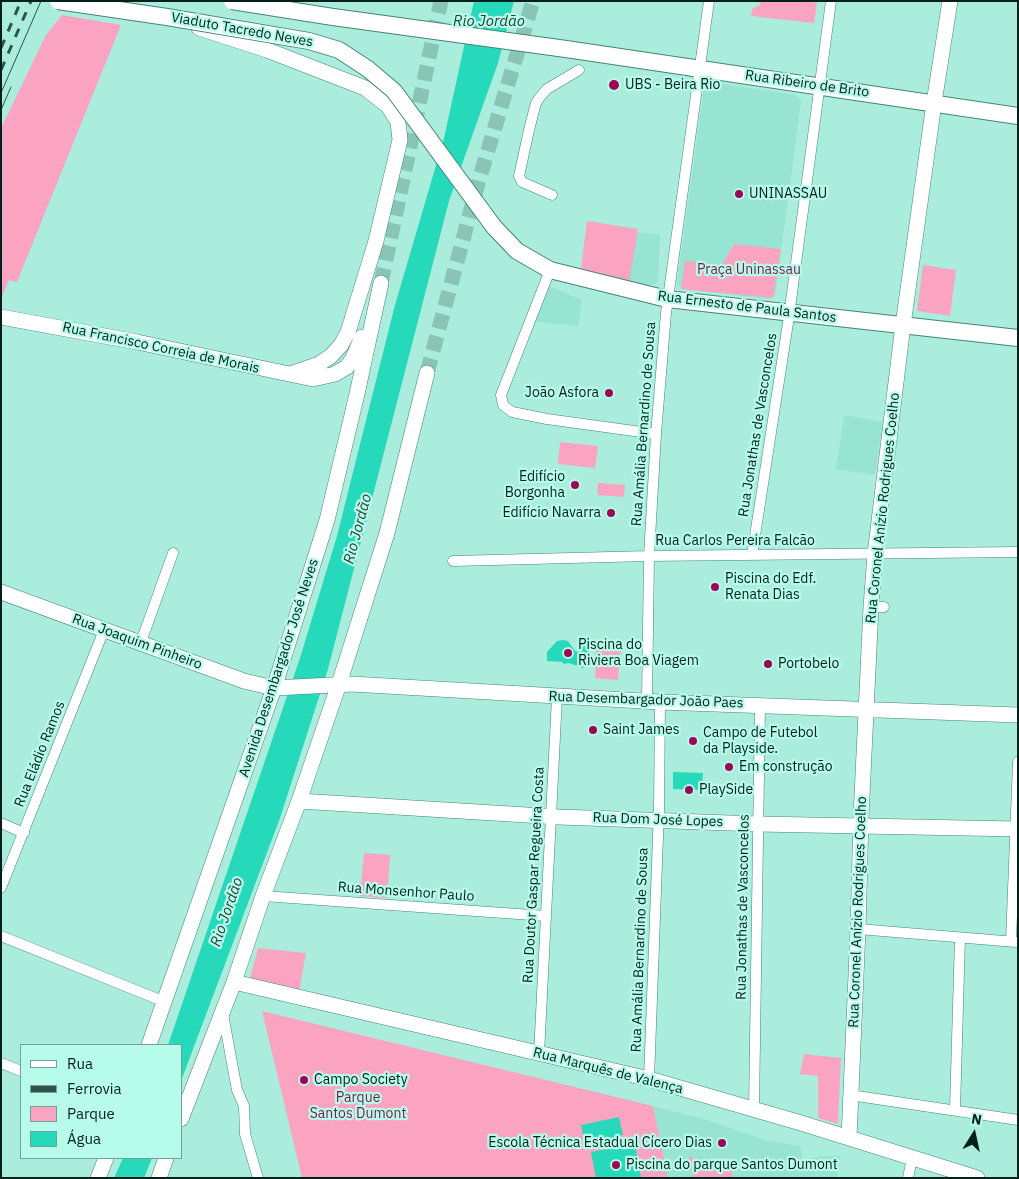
<!DOCTYPE html>
<meta charset="utf-8">
<style>
body{margin:0}
#map{position:relative;width:1019px;height:1179px;overflow:hidden;background:#aaeddc;font-family:"IBM Plex Sans",sans-serif}
canvas{display:block}
.frame{position:absolute;inset:0;border:2px solid #04201a;pointer-events:none}
.legend{position:absolute;left:20px;top:1044px;width:162px;height:115px;box-sizing:border-box;background:#b7fbea;border:1px solid #6fa397;margin:0;padding:6px 9px;list-style:none;font-size:15px;color:#04201a}
.legend li{display:flex;align-items:center;gap:10px;height:25px}
.legend b{width:25px;border:1px solid #6fa397}
.north{position:absolute;left:949px;top:1109px;width:50px;height:50px;-webkit-text-stroke:4px #b7fbea;paint-order:stroke;rotate:10deg;font-size:14px;font-weight:700;line-height:20px;text-align:center;color:#04201a}
.north::after{content:'';display:block;margin:auto;width:18px;height:22px;background:#04201a;clip-path:polygon(50% 0,100% 100%,50% 72%,0 100%)}
</style>
<div id="map">
<canvas width="1019" height="1179"></canvas>
<div class="frame"></div>
<ul class="legend">
<li><b style="height:6px;background:#fff"></b>Rua</li>
<li><b style="height:6px;background:#2e534b"></b>Ferrovia</li>
<li><b style="height:14px;background:#faa4c2"></b>Parque</li>
<li><b style="height:14px;background:#26d9bb"></b>Água</li>
</ul>
<div class="north">N</div>
</div>
<script>
const c = document.querySelector('canvas').getContext('2d');
c.lineJoin = 'round';
function fillPath(path, color) {
  c.fillStyle = color;
  c.fill(path, 'evenodd');
}
function shape(rows) {
  const path = new Path2D();
  for (const r of rows) {
    path.moveTo(r[0], r[1]);
    for (let i = 2; i < r.length; i += 2) path.lineTo(r[i], r[i + 1]);
  }
  return path;
}
function stroke(path, color, width, dash) {
  c.strokeStyle = color;
  c.lineWidth = width;
  c.lineCap = dash ? 'butt' : 'round';
  c.setLineDash(dash || []);
  c.stroke(path);
}
function drawText(font, color, halo, rows, align = 'center') {
  c.font = font + ' "IBM Plex Sans",sans-serif';
  c.lineWidth = 4.5;
  c.setLineDash([]);
  c.textBaseline = 'middle';
  c.strokeStyle = halo;
  c.fillStyle = color;
  for (const [text, x, y, turn = 0] of rows) {
    c.save();
    c.translate(x, y);
    c.rotate((+turn || 0) * Math.PI / 180);
    c.textAlign = isNaN(turn) ? turn : align;
    if (halo) c.strokeText(text, 0, 0);
    c.fillText(text, 0, 0);
    c.restore();
  }
}
fillPath(shape([
 [710,82,796,95,801,101,775,296,770,299,681,289,677,283,704,88],
 [636,232,660,235,658,282,654,285,629,283],
 [544,284,582,300,578,326,530,321],
 [844,415,883,422,875,475,836,469],
 [653,1106,707,1120,768,1141,800,1146,803,1160,821,1156,840,1156,837,1178,668,1178]
]), '#96e4d1');
fillPath(shape([
 [758,1,804,1,817,3,814,23,751,16,753,8,761,5],
 [62,15,121,25,17,282,9,280,1,299,1,128,46,35],
 [587,221,638,229,629,283,580,277],
 [734,244,781,249,773,298,681,289,685,261,722,265],
 [923,265,956,270,950,316,917,311],
 [560,442,598,446,595,468,558,464],
 [598,483,625,485,624,497,597,495],
 [596,640,621,642,618,680,595,678],
 [364,853,390,855,387,898,360,896],
 [258,948,306,953,299,992,249,982],
 [262,1011,653,1106,668,1178,302,1178],
 [804,1054,841,1058,838,1124,818,1118,818,1076,800,1074],
 [689,1156,706,1162,730,1163,733,1178,693,1178]
]), '#faa4c2');
fillPath(shape([
 [474,1,514,1,498,63,449,201,328,669,280,818,181,1081,181,1045,168,1045,300,658,337,536,395,305,444,138],
 [581,637,589,637,589,664,583,668,569,663,564,664,562,662,547,661,547,652,557,641,563,640,568,641,575,651,581,652],
 [673,772,703,773,702,790,673,789],
 [619,1117,623,1135,585,1144,581,1125],
 [635,1144,641,1178,596,1178,591,1152],
 [123,1158,152,1158,144,1178,114,1178]
]), '#26d9bb');
stroke(shape([
 [381,283,441,1],
 [427,373,479,180,533,1]
]), '#89c4b5', 15, [15, 8]);
const street = shape([
 [552,195,522,182,519,176,529,130,536,103,540,97,547,89,579,70],
 [550,270,501,395,503,405,512,412,547,419,656,434],
 [752,555,788,323,831,1],
 [453,561,649,556,1018,552],
 [871,607,884,607],
 [141,642,173,553],
 [647,702,649,556,656,434,666,313,709,1],
 [1,823,24,833],
 [1,888,104,630],
 [263,896,546,916],
 [858,929,1016,942],
 [1,936,165,1002],
 [1011,941,1018,762],
 [223,1014,237,1090,244,1106,245,1134,258,1178],
 [539,1054,557,697],
 [1,1063,21,1071],
 [649,1079,659,810,660,702],
 [850,1095,1018,1120],
 [754,1109,760,705],
 [955,1109,960,938],
 [908,1178,912,1158]
]);
const secondary = shape([
 [199,28,267,50,365,88,388,106,398,122,400,140,376,241,348,332,341,345,331,356,319,364,290,374],
 [1,317,137,342,313,379,335,374,347,367,353,358,362,337],
 [1,592,244,681,274,688,352,684,660,702,1018,715],
 [299,801,559,817,758,824,1018,829],
 [234,982,649,1079,801,1123,977,1178],
 [149,1045,274,688,327,520,357,394,381,283],
 [181,1119,234,982,263,896,299,801,339,684,387,533,427,373],
 [849,1138,858,929,861,817,871,607,875,554,903,325,934,103,950,1],
 [98,1178,106,1158],
 [159,1178,166,1158]
]);
const primary = shape([
 [566,49,1018,116],
 [494,227,517,251,550,270,667,299,1018,338]
]);
stroke(street, '#438576', 11);
stroke(secondary, '#438576', 16);
stroke(primary, '#438576', 18);
stroke(street, '#fff', 10);
stroke(secondary, '#fff', 15);
stroke(primary, '#fff', 16);
stroke(shape([
 [1,93,41,1],
 [1,110,11,87]
]), '#2e534b', 1);
stroke(shape([
 [1,48,21,1],
 [1,70,31,1]
]), '#2e534b', 3, [9, 9]);
const primaryBridge = shape([
 [58,1,167,17,309,41,339,50,368,69,394,91,494,227],
 [232,1,333,17,566,49]
]);
stroke(primaryBridge, '#438576', 18, []);
stroke(primaryBridge, '#fff', 16);
for (const [x, y, r, color] of [
 [614,85,6,"#9b0756"],
 [739,194,5,"#9b0756"],
 [609,393,5,"#9b0756"],
 [575,485,5,"#9b0756"],
 [611,513,5,"#9b0756"],
 [715,587,5,"#9b0756"],
 [568,653,5,"#9b0756"],
 [768,664,5,"#9b0756"],
 [593,730,5,"#9b0756"],
 [693,741,5,"#9b0756"],
 [729,767,5,"#9b0756"],
 [689,790,5,"#9b0756"],
 [304,1080,5,"#9b0756"],
 [722,1143,5,"#9b0756"],
 [616,1165,5,"#9b0756"]
]) {
  const dot = new Path2D();
  dot.arc(x, y, r, 0, 2 * Math.PI);
  c.fillStyle = color;
  c.fill(dot);
  stroke(dot, '#b7fbea', 2);
}
drawText('14px', '#04201a', '#b7fbea', [
 ["Viaduto Tacredo Neves",242,30,10],
 ["Rua Ribeiro de Brito",807,84,8],
 ["Rua Ernesto de Paula Santos",747,307,7],
 ["Rua Francisco Correia de Morais",161,348,12],
 ["Rua Amália Bernardino de Sousa",644,424,-86],
 ["Rua Jonathas de Vasconcelos",758,425,-81],
 ["Rua Coronel Anízio Rodrigues Coelho",883,508,-84],
 ["Rua Carlos Pereira Falcão",735,541],
 ["Rua Joaquim Pinheiro",137,642,20],
 ["Avenida Desembargador José Neves",279,668,-72],
 ["Rua Desembargador João Paes",646,700,2],
 ["Rua Eládio Ramos",40,754,-68],
 ["Rua Dom José Lopes",658,820,2],
 ["Rua Doutor Gaspar Regueira Costa",534,875,-87],
 ["Rua Monsenhor Paulo",406,892,4],
 ["Rua Jonathas de Vasconcelos",743,907,-89],
 ["Rua Coronel Anízio Rodrigues Coelho",858,912,-88],
 ["Rua Amália Bernardino de Sousa",640,950,-88],
 ["Rua Marquês de Valença",608,1071,14]
]);
drawText('14px', '#04201a', '#b7fbea', [
 ["UBS - Beira Rio",625,85],
 ["UNINASSAU",749,194],
 ["João Asfora",599,393,"right"],
 ["Edifício",565,477,"right"],
 ["Borgonha",565,493,"right"],
 ["Edifício Navarra",601,513,"right"],
 ["Piscina do Edf.",725,579],
 ["Renata Dias",725,595],
 ["Piscina do",578,645],
 ["Riviera Boa Viagem",578,661],
 ["Portobelo",778,664],
 ["Saint James",603,730],
 ["Campo de Futebol",703,733],
 ["da Playside.",703,749],
 ["Em construção",739,767],
 ["PlaySide",699,790],
 ["Campo Society",314,1080],
 ["Escola Técnica Estadual Cícero Dias",712,1143,"right"],
 ["Piscina do parque Santos Dumont",626,1165]
], 'left');
drawText('14px', '#7c1b48', '#b7fbea', [
 ["Praça Uninassau",749,270],
 ["Parque",358,1098],
 ["Santos Dumont",358,1114]
]);
drawText('italic 15px', '#26403a', '#b7fbea', [
 ["Rio Jordão",489,22],
 ["Rio Jordão",358,529,-75],
 ["Rio Jordão",227,912,-71]
]);
</script>
